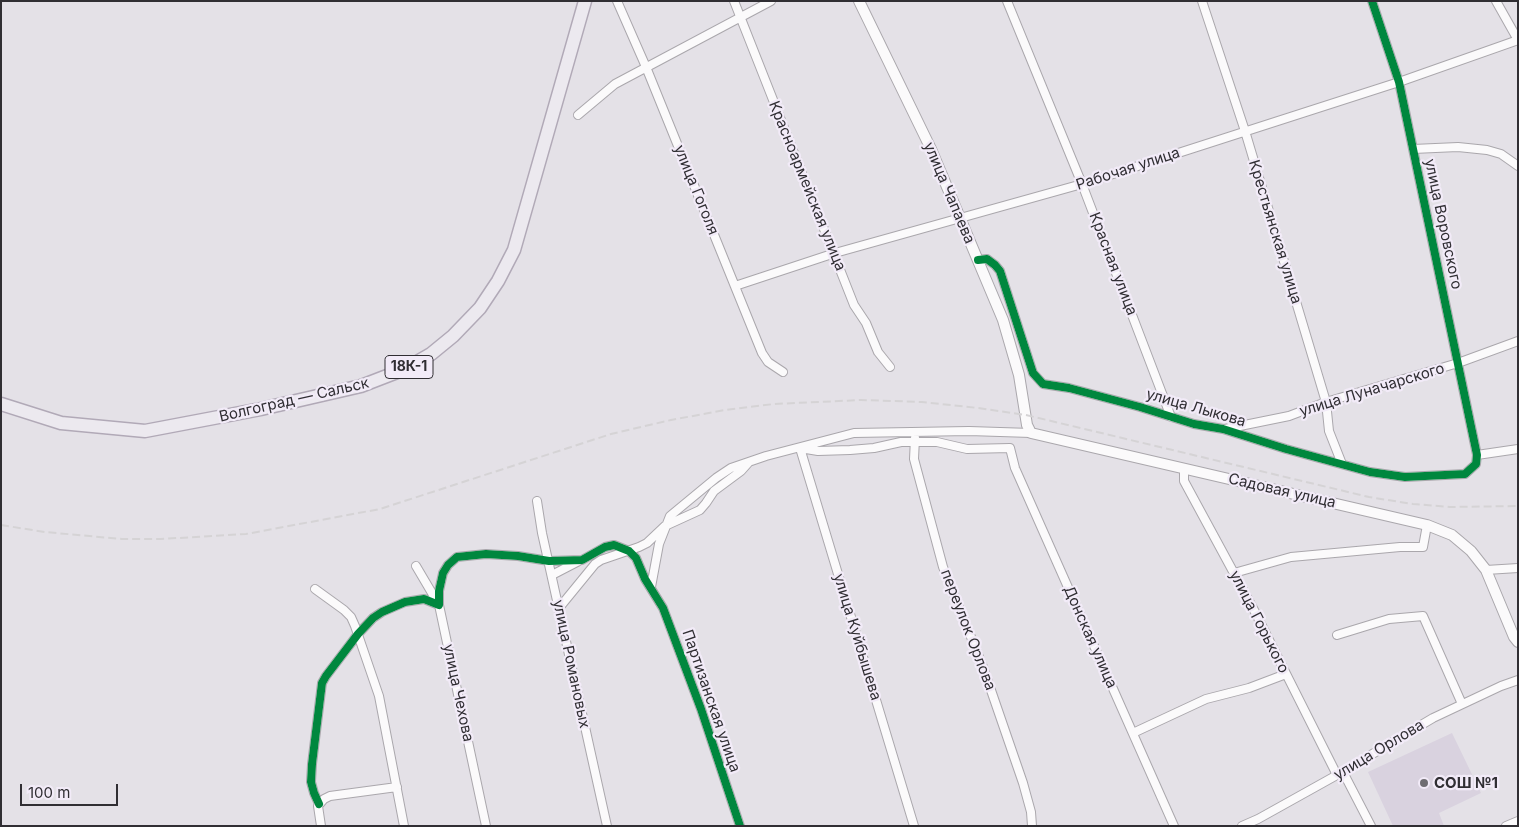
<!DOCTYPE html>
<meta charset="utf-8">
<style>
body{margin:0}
#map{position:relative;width:1519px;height:827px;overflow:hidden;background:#e4e1e7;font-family:Inter,sans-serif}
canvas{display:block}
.frame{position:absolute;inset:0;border:2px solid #302e33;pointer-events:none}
.scale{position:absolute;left:20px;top:784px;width:98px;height:22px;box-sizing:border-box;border:2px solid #302e33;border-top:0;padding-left:6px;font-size:15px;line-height:18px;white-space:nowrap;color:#302e33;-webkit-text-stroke:4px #f2ebf8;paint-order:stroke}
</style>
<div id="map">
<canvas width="1519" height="827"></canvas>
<div class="frame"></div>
<div class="scale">100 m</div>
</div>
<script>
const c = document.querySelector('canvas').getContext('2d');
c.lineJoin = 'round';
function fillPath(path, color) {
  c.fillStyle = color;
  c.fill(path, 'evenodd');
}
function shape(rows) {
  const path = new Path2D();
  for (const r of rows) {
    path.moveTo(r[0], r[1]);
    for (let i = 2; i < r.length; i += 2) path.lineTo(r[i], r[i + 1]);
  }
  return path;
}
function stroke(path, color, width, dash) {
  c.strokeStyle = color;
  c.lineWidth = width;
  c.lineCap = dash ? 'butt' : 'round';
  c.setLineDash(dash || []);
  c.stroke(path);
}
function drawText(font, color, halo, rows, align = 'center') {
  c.font = font + ' Inter,sans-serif';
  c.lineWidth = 4.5;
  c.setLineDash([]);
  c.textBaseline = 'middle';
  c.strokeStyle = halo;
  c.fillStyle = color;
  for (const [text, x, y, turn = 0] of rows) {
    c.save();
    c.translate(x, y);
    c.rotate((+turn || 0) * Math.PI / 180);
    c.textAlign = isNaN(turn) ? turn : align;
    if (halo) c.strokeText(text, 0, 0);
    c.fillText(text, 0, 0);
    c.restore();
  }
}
fillPath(shape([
 [1452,733,1481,793,1439,813,1444,826,1393,826,1368,772]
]), '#d9d2df');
const minor = shape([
 [617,1,646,67,762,353,768,362,783,372],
 [734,1,854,305,866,323,878,352,890,367],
 [1007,1,1082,184,1171,417],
 [1202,1,1245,131,1326,402,1329,431,1342,464],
 [1496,1,1518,40],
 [578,115,615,84,771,1],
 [1413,149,1458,147,1487,150,1501,154,1518,166],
 [978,260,987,259,995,265,1000,271,1033,373,1043,384,1069,388,1140,407,1194,424,1223,429,1286,449,1370,472,1405,477,1465,474,1476,464,1477,455,1399,82,1372,1],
 [735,286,835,253,1082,184,1399,82,1518,40],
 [1225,429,1289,416,1326,402,1458,363,1518,341],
 [915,438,914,459,943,567,983,667,1023,783,1031,812,1032,826],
 [800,448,818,451,850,450,874,448,901,442,937,442,967,449,1010,448,1015,468,1174,826],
 [800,448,914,826],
 [1477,455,1518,449],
 [1184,469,1184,481,1255,612,1337,775],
 [537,501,542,533,607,826],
 [416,566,439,605,486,826],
 [1486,570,1518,568],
 [1234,573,1291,557,1400,547,1423,547,1427,525],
 [552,575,579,561],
 [651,587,659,544,670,516,716,478,731,468,766,456,854,433,969,431,1031,433],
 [315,589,344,610,351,617,355,626,379,696,404,826],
 [559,608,595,564,601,560,639,547,647,543,665,526,700,510,706,503,714,491,741,471,749,462],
 [1337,635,1389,619,1423,616,1462,704],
 [1133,733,1206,699,1249,688,1286,674],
 [1343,772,1371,826],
 [319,804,314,793,311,782,312,764,322,683,326,676,358,634,373,618,382,612,405,602,424,599,439,605,439,591,443,573,448,565,457,557,486,554,518,556,549,561,582,560,605,547,614,545,629,551,636,558,645,579,663,608,701,709,740,826],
 [321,826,318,806,324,799,330,796,397,787],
 [1242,826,1258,819,1337,775,1433,718,1501,686,1518,680],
 [1506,826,1518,821]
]);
const tertiary = shape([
 [859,1,931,149,1003,320,1019,375,1027,425,1031,433,1427,525,1452,535,1471,551,1486,570,1514,637,1518,642]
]);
const primary = shape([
 [1,404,61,423,145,431,261,409,361,386,405,369,431,354,453,336,480,308,498,281,514,250,585,1]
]);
stroke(minor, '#aaa7ac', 10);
stroke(tertiary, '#aaa7ac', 12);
stroke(primary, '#b1a9b7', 15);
stroke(minor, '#fbfafb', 8);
stroke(tertiary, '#fbfafb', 10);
stroke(primary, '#ece9ef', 12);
stroke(shape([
 [1,525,45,532,122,539,161,539,246,534,380,509,611,434,671,420,725,410,774,404,861,400,922,402,978,408,1026,415,1369,497,1413,504,1450,507,1518,506]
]), '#d5d3d5', 2, [8, 4]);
stroke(shape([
 [978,260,987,259,995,265,1000,271,1033,373,1043,384,1069,388,1140,407,1194,424,1223,429,1286,449,1370,472,1405,477,1465,474,1476,464,1477,455,1399,82,1372,1],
 [319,804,314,793,311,782,312,764,322,683,326,676,358,634,373,618,382,612,405,602,424,599,439,605,439,591,443,573,448,565,457,557,486,554,518,556,549,561,582,560,605,547,614,545,629,551,636,558,645,579,663,608,701,709,740,826]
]), '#00873e', 8);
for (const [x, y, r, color] of [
 [1424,783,5,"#6f6d72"]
]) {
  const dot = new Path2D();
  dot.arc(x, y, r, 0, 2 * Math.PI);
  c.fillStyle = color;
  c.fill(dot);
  stroke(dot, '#f2ebf8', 2);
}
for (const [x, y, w] of [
 [409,367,48]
]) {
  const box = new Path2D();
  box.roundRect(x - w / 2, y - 11.5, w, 23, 4);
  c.fillStyle = '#f2ebf8';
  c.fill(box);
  stroke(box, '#302e33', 1);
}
drawText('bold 14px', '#302e33', null, [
 ["18К-1",409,367]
]);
drawText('15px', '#302e33', '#f2ebf8', [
 ["Рабочая улица",1128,169,-18],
 ["Красноармейская улица",807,186,68],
 ["улица Гоголя",696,190,68],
 ["улица Чапаева",949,193,67],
 ["улица Воровского",1443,224,78],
 ["Крестьянская улица",1275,232,73],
 ["Красная улица",1113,264,69],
 ["улица Луначарского",1372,390,-17],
 ["Волгоград — Сальск",294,400,-13],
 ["улица Лыкова",1196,408,16],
 ["Садовая улица",1282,491,13],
 ["улица Горького",1259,622,63],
 ["переулок Орлова",968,630,69],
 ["улица Куйбышева",857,637,73],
 ["Донская улица",1090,637,66],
 ["улица Романовых",571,664,78],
 ["улица Чехова",458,693,78],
 ["Партизанская улица",711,701,71],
 ["улица Орлова",1379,750,-31]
]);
drawText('bold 15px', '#302e33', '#f2ebf8', [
 ["СОШ №1",1434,783]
], 'left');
</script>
